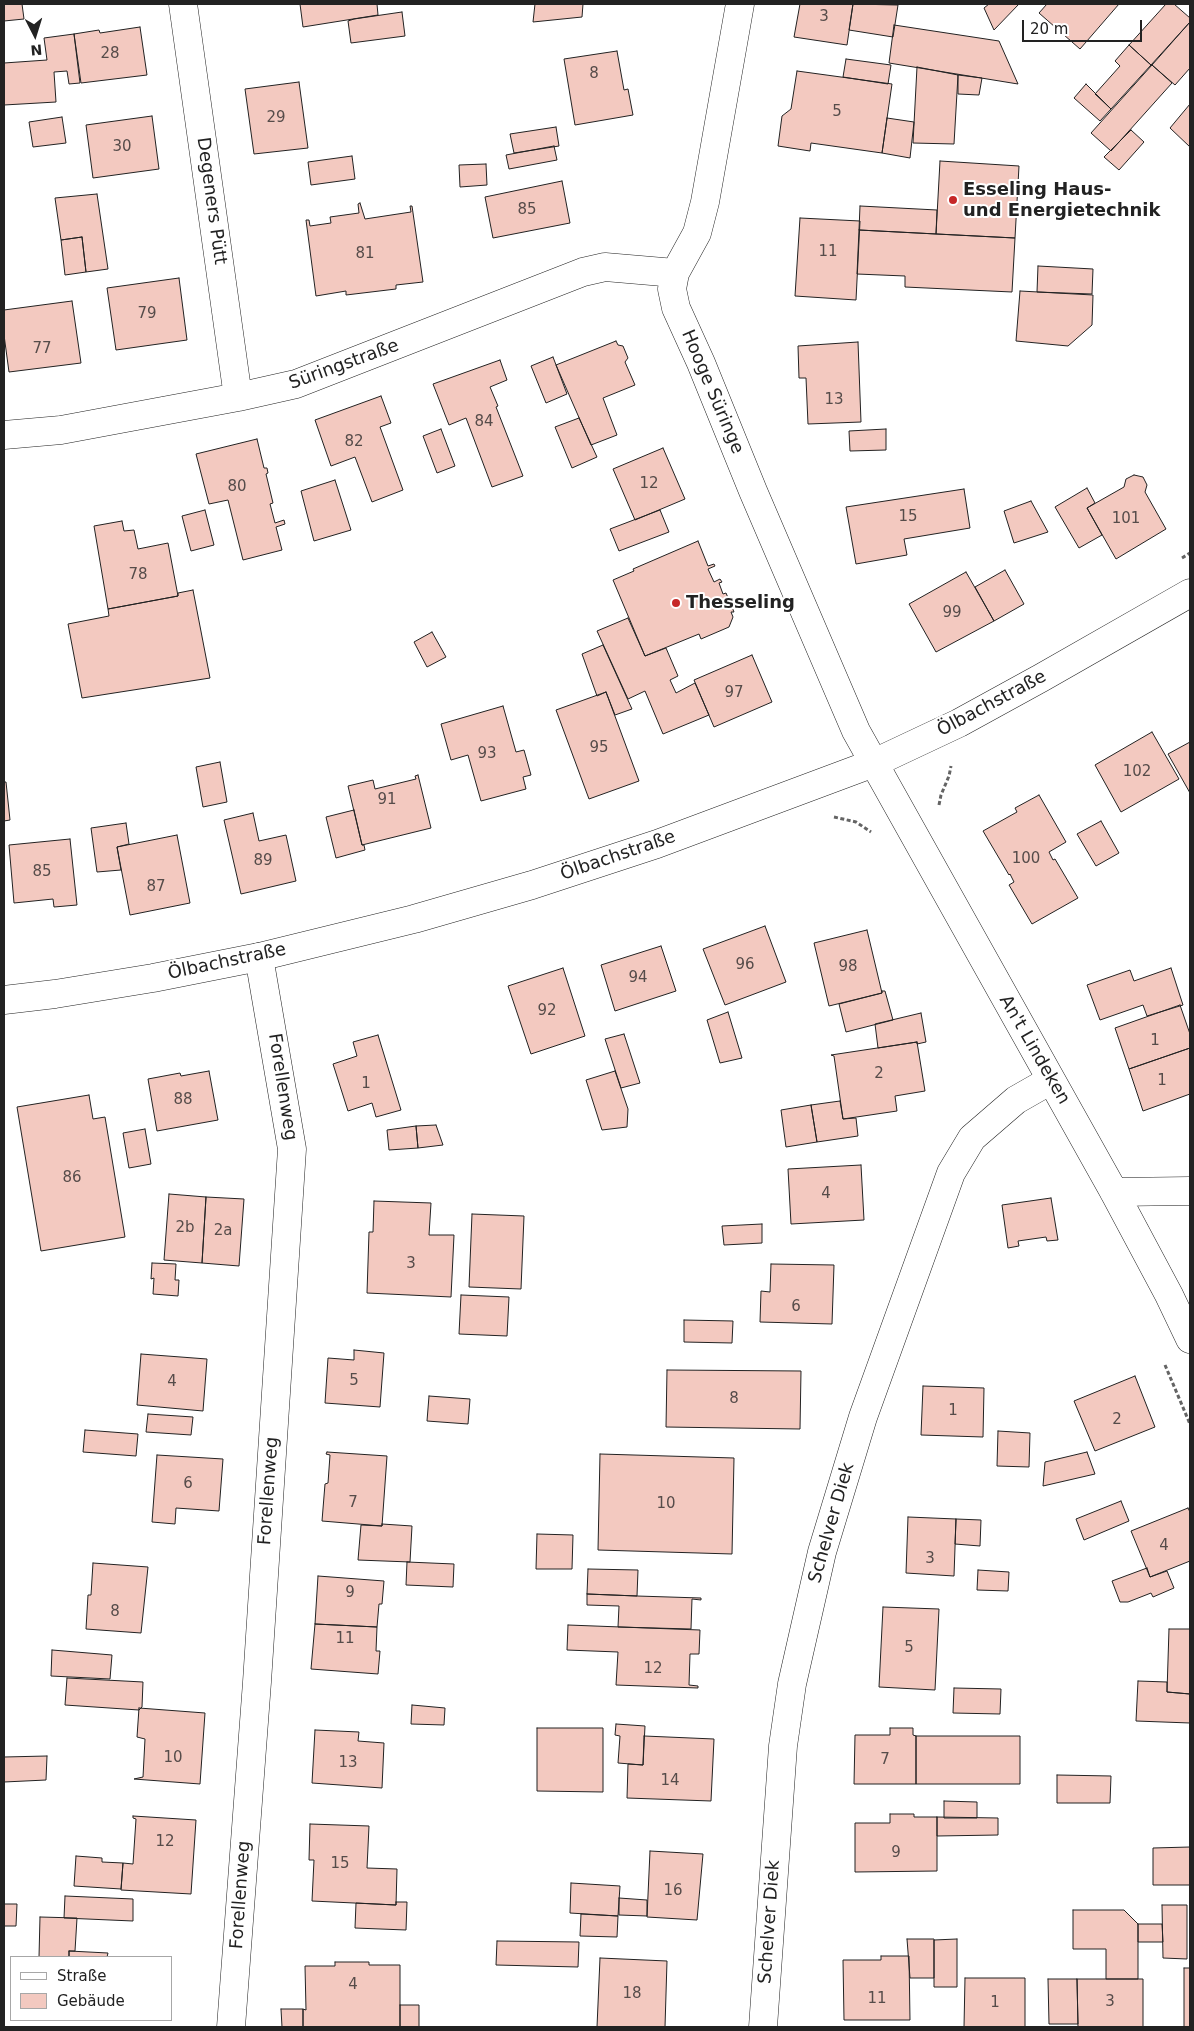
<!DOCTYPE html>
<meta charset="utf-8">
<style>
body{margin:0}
#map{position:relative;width:1194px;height:2031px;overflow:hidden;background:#fff;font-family:"DejaVu Sans",sans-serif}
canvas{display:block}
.frame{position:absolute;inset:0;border:5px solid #222;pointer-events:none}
.legend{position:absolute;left:10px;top:1956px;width:162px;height:65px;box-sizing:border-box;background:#fff;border:1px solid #a7a7a7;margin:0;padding:6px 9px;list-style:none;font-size:15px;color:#222}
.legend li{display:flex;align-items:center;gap:10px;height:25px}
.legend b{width:25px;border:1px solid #a7a7a7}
.north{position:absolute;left:10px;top:10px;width:50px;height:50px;-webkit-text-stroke:4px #fff;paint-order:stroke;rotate:175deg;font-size:14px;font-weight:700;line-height:20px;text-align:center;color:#222}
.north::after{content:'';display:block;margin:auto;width:18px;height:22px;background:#222;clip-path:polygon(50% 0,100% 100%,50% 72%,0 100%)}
.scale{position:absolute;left:1022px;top:20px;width:120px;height:22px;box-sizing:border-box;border:2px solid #222;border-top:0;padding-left:6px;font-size:15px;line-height:18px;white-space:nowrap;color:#222;-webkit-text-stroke:4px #fff;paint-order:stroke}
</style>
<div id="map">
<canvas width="1194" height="2031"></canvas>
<div class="frame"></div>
<ul class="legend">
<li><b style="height:6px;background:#fff"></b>Straße</li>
<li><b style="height:14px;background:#f3c9c0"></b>Gebäude</li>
</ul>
<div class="north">N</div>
<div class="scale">20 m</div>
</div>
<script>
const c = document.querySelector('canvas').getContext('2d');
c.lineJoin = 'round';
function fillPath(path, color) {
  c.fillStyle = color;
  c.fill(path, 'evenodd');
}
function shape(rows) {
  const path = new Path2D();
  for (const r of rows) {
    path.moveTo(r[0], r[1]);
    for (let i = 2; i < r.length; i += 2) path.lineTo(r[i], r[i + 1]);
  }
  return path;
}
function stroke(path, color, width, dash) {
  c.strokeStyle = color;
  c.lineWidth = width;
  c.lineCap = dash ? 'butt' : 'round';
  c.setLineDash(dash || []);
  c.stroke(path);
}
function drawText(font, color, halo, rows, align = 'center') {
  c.font = font + ' "DejaVu Sans",sans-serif';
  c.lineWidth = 4;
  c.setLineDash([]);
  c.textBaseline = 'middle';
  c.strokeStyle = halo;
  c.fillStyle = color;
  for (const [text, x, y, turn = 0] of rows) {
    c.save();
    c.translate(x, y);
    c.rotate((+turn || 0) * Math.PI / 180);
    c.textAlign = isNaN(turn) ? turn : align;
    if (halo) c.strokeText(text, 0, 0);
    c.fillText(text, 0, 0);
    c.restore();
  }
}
const building = shape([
 [4,4,22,4,24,19,4,21,4,4],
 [300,4,377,4,378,15,303,27,300,4],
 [535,4,583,4,582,17,533,22,535,4],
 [800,4,853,4,847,45,794,37,800,4],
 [853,4,898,5,893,37,849,30,853,4],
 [989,4,1019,4,994,30,984,8,989,4],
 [1047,4,1119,4,1080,49,1039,13,1047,4],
 [1166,4,1174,4,1190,18,1190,22,1151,65,1129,45,1166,4],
 [402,12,405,36,351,43,348,21,354,19,402,12],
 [1190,22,1190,68,1175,85,1152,65,1190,22],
 [894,25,999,41,1018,84,889,63,894,25],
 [140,27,147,75,81,83,74,34,99,30,100,33,140,27],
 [74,34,80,83,69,84,67,71,54,72,56,102,4,105,4,63,47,60,44,38,74,34],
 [1129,45,1151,65,1111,109,1095,94,1120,66,1115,61,1129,45],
 [617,51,624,90,628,89,633,115,575,125,564,59,617,51],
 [846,59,891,65,888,84,843,77,846,59],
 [1152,65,1172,83,1111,151,1091,133,1152,65],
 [917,67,958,75,954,144,913,143,917,67],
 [797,71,892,84,882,153,811,143,810,151,778,146,782,116,791,109,797,71],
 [958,75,982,78,979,95,958,94,958,75],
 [299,82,308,148,254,154,245,89,299,82],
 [1086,84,1111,109,1100,121,1074,98,1086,84],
 [1190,104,1190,147,1170,128,1190,104],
 [152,116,159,169,93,178,86,125,152,116],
 [62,117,66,143,33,147,29,122,62,117],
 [887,118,914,122,910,158,882,153,887,118],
 [556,127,559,146,514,153,510,134,556,127],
 [1131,130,1144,142,1119,170,1104,157,1131,130],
 [554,146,557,160,509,169,506,155,554,146],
 [352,156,355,179,311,185,308,162,352,156],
 [940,161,1019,166,1015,238,936,234,940,161],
 [486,164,487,185,460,187,459,165,486,164],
 [562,181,570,223,493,238,485,197,562,181],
 [97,194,108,269,86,272,82,237,61,240,55,198,97,194],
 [360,203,365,219,411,212,410,206,412,206,423,282,396,285,396,289,346,295,346,291,316,296,306,220,309,220,310,226,331,223,330,217,359,213,358,204,360,203],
 [860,206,937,210,936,234,859,230,860,206],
 [800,218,860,221,856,300,795,296,800,218],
 [859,230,1015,238,1012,292,905,287,905,276,857,274,859,230],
 [82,237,86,272,65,275,61,240,82,237],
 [1038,266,1093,269,1092,294,1037,292,1038,266],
 [179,278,187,340,116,350,107,288,179,278],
 [1020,291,1093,295,1092,325,1068,346,1016,341,1020,291],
 [72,301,81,363,9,372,4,335,4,310,72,301],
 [616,341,618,345,623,346,628,358,625,362,635,385,603,398,617,435,591,445,556,365,616,341],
 [858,342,861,422,808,424,806,378,799,378,798,346,858,342],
 [553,357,567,394,546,403,531,366,553,357],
 [500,360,507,380,490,387,498,406,496,407,523,476,492,487,466,418,449,425,433,384,500,360],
 [381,396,391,423,380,427,403,490,372,502,355,457,331,466,315,420,381,396],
 [579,418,597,457,572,468,555,427,579,418],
 [441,429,455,466,437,473,423,436,441,429],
 [886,429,886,450,850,451,849,431,886,429],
 [257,439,264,468,267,468,268,473,266,474,273,503,270,504,275,523,284,520,285,524,276,527,282,550,243,560,228,500,209,504,196,454,257,439],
 [663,448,685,499,635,520,613,469,663,448],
 [1134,475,1143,477,1147,485,1145,492,1166,529,1116,559,1087,508,1124,487,1126,479,1134,475],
 [335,480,351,530,314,541,301,491,335,480],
 [1087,488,1095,503,1087,508,1102,535,1079,548,1055,507,1087,488],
 [964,489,970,528,904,539,907,555,856,564,846,507,964,489],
 [1031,501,1048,532,1014,543,1004,511,1031,501],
 [205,510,214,545,191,551,182,516,205,510],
 [660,510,669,532,619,551,610,529,660,510],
 [122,521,124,531,134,530,138,549,168,543,178,596,108,609,94,526,122,521],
 [698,541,708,566,714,564,715,566,708,569,714,582,720,579,722,582,719,583,723,594,726,593,734,612,731,612,733,617,729,627,701,639,699,634,645,656,613,580,634,571,633,569,698,541],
 [1005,570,1024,604,994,621,975,587,1005,570],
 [966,572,994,621,936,652,909,604,966,572],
 [193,590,210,678,82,698,68,624,109,616,108,609,178,596,178,593,193,590],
 [628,618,645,656,666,648,678,676,670,680,676,693,695,683,709,715,663,734,645,691,628,699,597,631,628,618],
 [432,632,446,657,427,667,414,642,432,632],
 [603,645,632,709,615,715,606,692,597,696,582,654,603,645],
 [752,655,772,702,714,727,694,680,752,655],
 [606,692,639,781,589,799,556,710,606,692],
 [503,706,516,752,524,750,531,775,523,777,526,789,481,801,468,755,451,760,441,724,503,706],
 [1152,732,1179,779,1121,812,1095,765,1152,732],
 [1190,742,1190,793,1168,754,1190,742],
 [220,762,227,802,203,807,196,767,220,762],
 [418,775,431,828,362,845,348,786,373,780,375,789,416,779,415,776,418,775],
 [4,782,6,782,10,820,4,821,4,782],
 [1039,795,1066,842,1049,852,1053,860,1055,859,1078,898,1032,924,1009,885,1014,882,1010,874,1009,875,983,831,1017,812,1015,808,1039,795],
 [354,810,362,845,364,845,365,850,336,858,326,817,354,810],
 [253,813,259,841,286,835,296,881,241,894,224,820,253,813],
 [1101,821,1119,853,1096,866,1077,834,1101,821],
 [126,823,129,844,117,847,121,870,97,872,91,828,126,823],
 [177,835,190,903,130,915,117,847,177,835],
 [70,839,77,905,54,907,53,899,14,903,9,845,70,839],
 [765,926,786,982,725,1005,703,949,765,926],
 [867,930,882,993,829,1006,814,943,867,930],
 [661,946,676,991,615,1011,601,965,661,946],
 [563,968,585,1036,531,1054,508,986,563,968],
 [1171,968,1183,1005,1147,1016,1143,1005,1100,1020,1087,985,1130,970,1134,981,1171,968],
 [882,991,885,991,893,1020,846,1032,839,1004,882,993,882,991],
 [1180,1005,1190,1034,1190,1048,1129,1069,1115,1028,1180,1005],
 [728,1012,742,1058,720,1063,707,1020,728,1012],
 [921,1013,926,1042,917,1044,917,1042,878,1048,875,1024,921,1013],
 [624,1034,640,1083,621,1088,605,1039,624,1034],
 [378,1035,401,1110,376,1117,372,1103,348,1111,333,1064,357,1056,353,1042,378,1035],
 [917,1042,925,1091,895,1096,897,1111,843,1119,834,1056,831,1055,917,1042],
 [1190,1048,1190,1094,1143,1111,1129,1069,1190,1048],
 [209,1071,218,1120,157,1131,148,1079,180,1073,181,1076,209,1071],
 [615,1071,628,1109,627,1127,602,1130,586,1080,615,1071],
 [89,1095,93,1119,105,1117,125,1237,41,1251,17,1107,89,1095],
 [840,1101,843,1119,856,1118,858,1136,817,1142,811,1105,840,1101],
 [811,1105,817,1142,786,1147,781,1110,811,1105],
 [436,1125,443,1145,418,1148,416,1126,436,1125],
 [416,1126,418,1148,389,1150,387,1130,416,1126],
 [145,1129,151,1164,129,1168,123,1133,145,1129],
 [861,1165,864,1220,791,1224,788,1169,861,1165],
 [169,1194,206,1197,202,1263,164,1260,169,1194],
 [206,1197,244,1199,239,1266,202,1263,206,1197],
 [1051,1198,1058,1240,1047,1241,1046,1237,1018,1241,1019,1246,1008,1248,1002,1205,1051,1198],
 [374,1201,431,1203,429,1235,454,1235,451,1297,367,1293,369,1232,373,1232,374,1201],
 [472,1214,524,1216,521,1289,469,1287,472,1214],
 [762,1224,762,1243,724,1245,722,1226,762,1224],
 [152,1263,176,1264,175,1280,179,1280,178,1296,153,1294,154,1278,151,1279,152,1263],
 [771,1264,834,1265,832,1324,760,1322,761,1291,770,1292,771,1264],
 [461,1295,509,1297,507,1336,459,1334,461,1295],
 [684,1320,733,1321,732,1343,684,1342,684,1320],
 [354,1350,384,1353,380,1407,325,1403,328,1358,354,1360,354,1350],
 [141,1354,207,1359,203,1411,137,1405,141,1354],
 [667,1370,801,1371,800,1429,666,1427,667,1370],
 [1135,1376,1155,1427,1095,1451,1074,1401,1135,1376],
 [923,1386,984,1388,983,1437,921,1435,923,1386],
 [429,1396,470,1399,468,1424,427,1421,429,1396],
 [148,1414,193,1417,191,1435,146,1432,148,1414],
 [85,1430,138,1434,136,1456,83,1452,85,1430],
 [998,1431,1030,1433,1029,1467,997,1466,998,1431],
 [327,1452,387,1456,382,1526,322,1521,325,1484,328,1483,330,1455,326,1454,327,1452],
 [1087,1452,1095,1474,1043,1486,1045,1462,1087,1452],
 [600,1454,734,1458,732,1554,598,1550,600,1454],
 [157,1455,223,1459,219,1511,176,1508,175,1524,152,1522,157,1455],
 [1121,1501,1129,1521,1084,1540,1076,1519,1121,1501],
 [1188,1508,1190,1512,1190,1561,1150,1577,1131,1531,1188,1508],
 [908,1517,956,1519,954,1576,906,1573,908,1517],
 [956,1519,981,1520,980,1546,955,1544,956,1519],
 [382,1524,412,1526,410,1562,358,1560,361,1525,382,1526,382,1524],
 [537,1534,573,1535,572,1569,536,1569,537,1534],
 [407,1562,454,1564,453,1587,406,1585,407,1562],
 [93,1563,148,1567,141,1633,86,1629,88,1595,91,1595,93,1563],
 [1147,1568,1150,1577,1167,1571,1174,1588,1153,1597,1151,1593,1128,1602,1120,1602,1112,1581,1147,1568],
 [588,1569,638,1570,637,1596,587,1594,588,1569],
 [978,1570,1009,1572,1008,1591,977,1590,978,1570],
 [318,1576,384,1581,382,1604,379,1604,377,1627,315,1624,318,1576],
 [587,1594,637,1596,701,1598,701,1600,692,1599,691,1629,618,1627,619,1606,587,1605,587,1594],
 [883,1607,939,1609,935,1690,879,1687,883,1607],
 [315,1624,377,1627,376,1651,380,1651,378,1674,311,1669,315,1624],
 [568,1625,700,1630,699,1654,690,1654,689,1685,698,1686,698,1688,616,1685,618,1652,567,1650,568,1625],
 [1169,1629,1190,1629,1190,1694,1167,1692,1169,1629],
 [52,1650,112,1655,110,1679,51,1676,52,1650],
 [67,1678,143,1682,142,1707,139,1710,65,1705,67,1678],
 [1138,1681,1167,1682,1167,1692,1190,1694,1190,1723,1136,1721,1138,1681],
 [954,1688,1001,1689,1000,1714,953,1713,954,1688],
 [412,1705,445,1708,444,1725,411,1724,412,1705],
 [139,1708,205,1713,200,1784,134,1779,143,1777,145,1739,137,1737,139,1708],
 [616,1724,645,1726,643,1765,618,1763,620,1736,615,1735,616,1724],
 [537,1728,603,1728,603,1792,537,1791,537,1728],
 [890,1728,913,1728,913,1735,916,1736,916,1784,854,1784,855,1735,890,1735,890,1728],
 [315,1730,359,1732,358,1741,384,1743,382,1788,312,1783,315,1730],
 [644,1736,714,1739,711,1801,627,1798,628,1764,643,1765,644,1736],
 [916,1736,1020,1736,1020,1784,916,1784,916,1736],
 [47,1756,46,1780,4,1782,4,1757,47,1756],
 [1057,1775,1111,1776,1110,1803,1057,1803,1057,1775],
 [944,1801,977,1802,977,1818,944,1818,944,1801],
 [890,1814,914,1814,914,1817,937,1817,937,1871,855,1872,855,1823,890,1823,890,1814],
 [133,1816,196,1820,191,1894,121,1890,123,1863,133,1864,136,1819,133,1818,133,1816],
 [937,1817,998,1818,998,1835,937,1836,937,1817],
 [310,1824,369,1826,367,1868,397,1869,396,1905,312,1901,314,1860,309,1860,310,1824],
 [1190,1847,1190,1885,1153,1885,1153,1848,1190,1847],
 [650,1851,703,1854,697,1920,647,1917,650,1851],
 [76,1856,102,1858,102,1862,123,1863,121,1889,74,1886,76,1856],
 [571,1883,620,1886,618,1916,570,1913,571,1883],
 [65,1896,133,1899,133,1921,64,1918,65,1896],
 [619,1898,647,1900,647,1916,619,1915,619,1898],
 [396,1902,407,1902,406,1930,355,1928,356,1903,396,1905,396,1902],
 [4,1904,17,1904,16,1926,4,1926,4,1904],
 [1162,1905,1187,1905,1187,1959,1163,1958,1162,1905],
 [1073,1910,1124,1910,1138,1924,1138,1979,1106,1979,1106,1949,1073,1949,1073,1910],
 [581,1914,618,1916,617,1937,580,1936,581,1914],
 [40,1917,77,1918,75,1951,69,1951,69,1957,39,1957,40,1917],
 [1138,1924,1162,1924,1163,1942,1138,1942,1138,1924],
 [907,1939,934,1939,934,1978,910,1978,907,1939],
 [957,1939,957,1987,934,1987,934,1940,957,1939],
 [497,1941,579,1942,578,1967,496,1965,497,1941],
 [69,1951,108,1953,107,1957,69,1957,69,1951],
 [881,1956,909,1956,910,2020,844,2020,843,1960,881,1960,881,1956],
 [600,1958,667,1961,665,2027,597,2027,600,1958],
 [335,1962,369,1962,369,1965,400,1965,400,2027,303,2027,303,2009,306,2010,305,1966,335,1966,335,1962],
 [1184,1968,1190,1968,1190,2027,1184,2027,1184,1968],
 [965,1978,1025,1978,1025,2027,964,2027,965,1978],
 [1048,1979,1077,1979,1078,2024,1049,2024,1048,1979],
 [1077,1979,1143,1979,1143,2027,1078,2027,1077,1979],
 [400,2005,419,2005,419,2027,400,2027,400,2005],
 [281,2009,303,2009,303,2027,282,2027,281,2009]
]);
fillPath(building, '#f3c9c0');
stroke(building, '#222', 1);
const minor = shape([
 [183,4,238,397],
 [740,4,705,202,697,233,675,273,672,289,676,308,701,363,753,491,856,731,1114,1192,1169,1295,1190,1339],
 [4,435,61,430,238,397,296,384,583,272,605,267,675,273],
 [1114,1192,1190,1191],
 [231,2027,257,1682,292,1149,259,957],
 [763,2027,783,1746,792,1684,822,1552,863,1417,951,1173,972,1138,1016,1100,1051,1080]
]);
const tertiary = shape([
 [4,1000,55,994,153,978,259,957,414,919,532,885,657,844,874,763,959,723,1041,678,1190,593]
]);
stroke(minor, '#222', 29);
stroke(tertiary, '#222', 29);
stroke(shape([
 [1182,558,1190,553],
 [939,805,941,795,949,776,951,766],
 [834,817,856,822,871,832],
 [1165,1365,1190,1424]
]), '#646464', 3, [4, 2.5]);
stroke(minor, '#fff', 28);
stroke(tertiary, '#fff', 28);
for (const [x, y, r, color] of [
 [953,200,5,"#c62828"],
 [676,603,5,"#c62828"]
]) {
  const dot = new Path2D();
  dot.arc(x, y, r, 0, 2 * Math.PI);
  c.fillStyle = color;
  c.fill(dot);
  stroke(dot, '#fff', 2);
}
drawText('15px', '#564c4a', null, [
 ["3",824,17],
 ["28",110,54],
 ["8",594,74],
 ["5",837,112],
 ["29",276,118],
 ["30",122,147],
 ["85",527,210],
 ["11",828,252],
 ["81",365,254],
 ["79",147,314],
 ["77",42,349],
 ["13",834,400],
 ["84",484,422],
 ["82",354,442],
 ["12",649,484],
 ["80",237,487],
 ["15",908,517],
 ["101",1126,519],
 ["78",138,575],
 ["99",952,613],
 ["97",734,693],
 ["95",599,748],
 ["93",487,754],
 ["102",1137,772],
 ["91",387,800],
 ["100",1026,859],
 ["89",263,861],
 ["85",42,872],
 ["87",156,887],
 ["96",745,965],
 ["98",848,967],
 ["94",638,978],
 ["92",547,1011],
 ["1",1155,1041],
 ["2",879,1074],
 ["1",1162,1081],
 ["1",366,1084],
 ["88",183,1100],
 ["86",72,1178],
 ["4",826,1194],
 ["2b",185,1228],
 ["2a",223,1231],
 ["3",411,1264],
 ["6",796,1307],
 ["5",354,1381],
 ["4",172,1382],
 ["8",734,1399],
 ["1",953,1411],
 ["2",1117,1420],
 ["6",188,1484],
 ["7",353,1503],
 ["10",666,1504],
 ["4",1164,1546],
 ["3",930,1559],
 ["9",350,1593],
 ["8",115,1612],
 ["11",345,1639],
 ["5",909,1648],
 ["12",653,1669],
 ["10",173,1758],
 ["7",885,1760],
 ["13",348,1763],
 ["14",670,1781],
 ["12",165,1842],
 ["9",896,1853],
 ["15",340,1864],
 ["16",673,1891],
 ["4",353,1985],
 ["18",632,1994],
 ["11",877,1999],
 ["3",1110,2002],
 ["1",995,2003]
]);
drawText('bold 18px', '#222', '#fff', [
 ["Esseling Haus-",963,190],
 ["und Energietechnik",963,211],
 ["Thesseling",686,603]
], 'left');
drawText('18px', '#222', '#fff', [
 ["Degeners Pütt",211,201,82],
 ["Süringstraße",344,365,-20],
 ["Hooge Süringe",712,392,67],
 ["Ölbachstraße",992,704,-28],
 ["Ölbachstraße",618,856,-19],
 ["Ölbachstraße",227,962,-12],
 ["An't Lindeken",1034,1050,60],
 ["Forellenweg",282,1087,81],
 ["Forellenweg",269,1491,-86],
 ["Schelver Diek",832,1523,-74],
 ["Forellenweg",241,1895,-86],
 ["Schelver Diek",770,1922,-86]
]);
</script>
